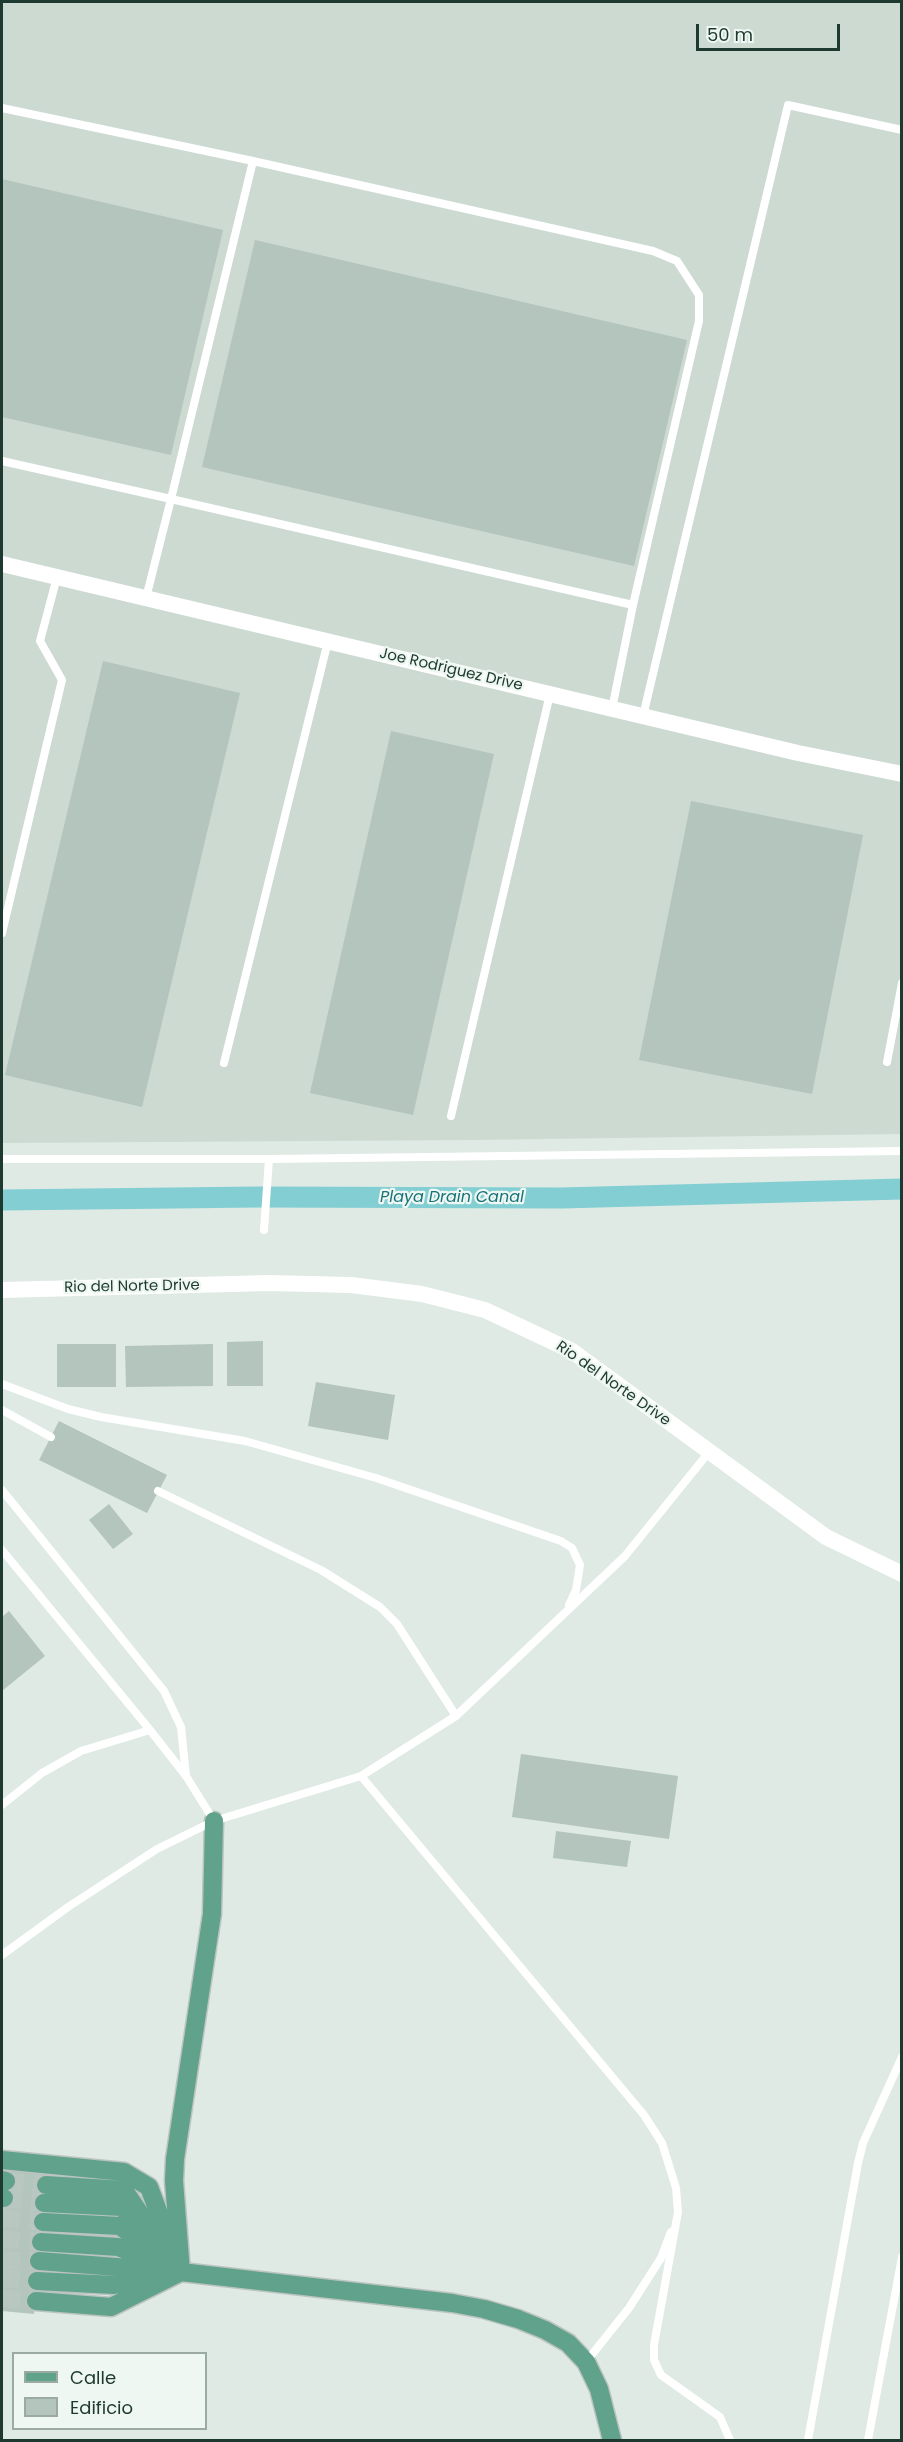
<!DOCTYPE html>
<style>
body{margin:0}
#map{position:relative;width:903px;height:2442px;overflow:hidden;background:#deeae3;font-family:Poppins,sans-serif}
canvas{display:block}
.frame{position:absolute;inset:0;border:3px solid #1e3a30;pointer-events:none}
.legend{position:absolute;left:12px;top:2352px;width:195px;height:78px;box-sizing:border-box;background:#eef7f2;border:2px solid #9baba4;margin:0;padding:8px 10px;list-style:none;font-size:18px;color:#1e3a30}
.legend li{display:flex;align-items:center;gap:12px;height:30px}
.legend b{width:30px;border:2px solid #9baba4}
.scale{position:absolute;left:696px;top:24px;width:144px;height:27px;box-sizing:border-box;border:3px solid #1e3a30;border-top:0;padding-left:8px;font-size:18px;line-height:21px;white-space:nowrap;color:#1e3a30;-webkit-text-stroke:4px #eef7f2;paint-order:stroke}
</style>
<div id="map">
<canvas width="903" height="2442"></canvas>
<div class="frame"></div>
<ul class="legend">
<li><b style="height:8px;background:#60a28b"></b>Calle</li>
<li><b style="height:16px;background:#b3c5bc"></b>Edificio</li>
</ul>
<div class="scale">50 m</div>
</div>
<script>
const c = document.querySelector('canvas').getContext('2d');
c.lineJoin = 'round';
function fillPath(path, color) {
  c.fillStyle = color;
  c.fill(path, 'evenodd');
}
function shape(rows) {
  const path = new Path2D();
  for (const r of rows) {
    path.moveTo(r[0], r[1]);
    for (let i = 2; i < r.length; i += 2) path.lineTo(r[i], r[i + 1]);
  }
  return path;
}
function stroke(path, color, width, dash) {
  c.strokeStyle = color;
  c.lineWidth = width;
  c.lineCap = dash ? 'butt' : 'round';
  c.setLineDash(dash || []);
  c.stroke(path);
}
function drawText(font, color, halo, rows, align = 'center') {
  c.font = font + ' Poppins,sans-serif';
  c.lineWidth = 4.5;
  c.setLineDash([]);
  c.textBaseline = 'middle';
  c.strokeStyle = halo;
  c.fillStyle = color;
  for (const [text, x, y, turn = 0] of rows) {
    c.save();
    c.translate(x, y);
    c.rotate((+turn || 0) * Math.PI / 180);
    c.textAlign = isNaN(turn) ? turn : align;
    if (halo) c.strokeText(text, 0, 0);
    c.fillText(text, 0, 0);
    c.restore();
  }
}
fillPath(shape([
 [2,2,901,2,901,1134,472,1140,2,1143]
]), '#ccdad2');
stroke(shape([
 [2,1200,258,1197,561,1198,902,1189]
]), '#82ced3', 21);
fillPath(shape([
 [2,179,223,230,171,455,2,417],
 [255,240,687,340,634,566,202,467],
 [103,661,240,693,142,1107,5,1075],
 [391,731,494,754,413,1115,310,1093],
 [691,801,863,835,812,1094,639,1060],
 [263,1341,263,1386,227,1386,227,1342],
 [57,1344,116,1344,116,1387,57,1387],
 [213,1344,213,1386,126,1387,125,1346],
 [316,1382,395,1395,388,1440,308,1426],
 [59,1421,167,1475,147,1513,39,1460],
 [109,1504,133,1534,113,1549,89,1520],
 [9,1611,45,1656,2,1691,2,1617],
 [521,1754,678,1776,669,1839,512,1817],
 [556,1831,631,1841,627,1867,553,1858],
 [7,2170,47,2173,34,2314,2,2311,2,2226]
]), '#b3c5bc');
stroke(shape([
 [6,2181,46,2185],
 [4,2198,44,2203],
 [2,2218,43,2222],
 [2,2239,41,2242],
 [2,2260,39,2261],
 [2,2278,37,2281],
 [2,2298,36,2301]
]), '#b8c7bf', 18, [18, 9]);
const primary = shape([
 [2,2160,124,2172,149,2187,174,2254],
 [2,2180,6,2181],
 [46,2185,124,2190,164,2249],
 [2,2198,4,2198],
 [44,2203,122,2207,137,2224],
 [43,2222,120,2226,167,2262],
 [41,2242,118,2247,157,2263],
 [39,2261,181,2272,452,2303,484,2309,518,2319,545,2330,568,2343,586,2362,599,2389,612,2440],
 [181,2272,174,2181,175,2159,212,1914,214,1821],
 [37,2281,114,2285,155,2277],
 [36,2301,111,2307,179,2273]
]);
stroke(primary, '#bcc4c1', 21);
stroke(shape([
 [2,108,253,161,171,499,633,605,612,709],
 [253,161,653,251,677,261,699,295,699,321,633,605],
 [2,461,171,499,146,598],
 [643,716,788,105,902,130],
 [2,933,62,680,40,641,57,577],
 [887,1062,902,983],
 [224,1063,328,641],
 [451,1116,550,694],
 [2,1159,269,1159,902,1151],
 [264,1230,269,1159],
 [2,1384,68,1409,101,1417,245,1441,376,1478,561,1541,572,1548,580,1565,576,1590,569,1605],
 [2,1410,51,1437],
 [2,1490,164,1691,181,1727,186,1776],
 [158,1491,321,1570,380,1607,397,1624,456,1716],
 [2,1550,150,1730,186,1776,214,1821],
 [361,1776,644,2115,662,2143,676,2188,678,2212,654,2345,654,2360,661,2375,720,2417,730,2440],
 [2,1805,42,1773,81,1751,150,1730],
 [2,1955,68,1907,157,1849,214,1821,361,1776,456,1716,625,1556,709,1452],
 [586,2362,629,2308,661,2258,671,2232],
 [808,2440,858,2163,863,2143,902,2057],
 [868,2440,902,2257]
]), '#fff', 8);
stroke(shape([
 [2,564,798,753,902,774],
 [2,1290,269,1283,351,1285,422,1294,485,1310,572,1351,826,1537,902,1574]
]), '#fff', 16);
stroke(primary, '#60a28b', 18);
drawText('15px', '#1e3a30', '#eef7f2', [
 ["Joe Rodriguez Drive",451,670,13],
 ["Rio del Norte Drive",132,1287,-1],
 ["Rio del Norte Drive",613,1384,35]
]);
drawText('italic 16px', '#177178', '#eef7f2', [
 ["Playa Drain Canal",452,1198]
]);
</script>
